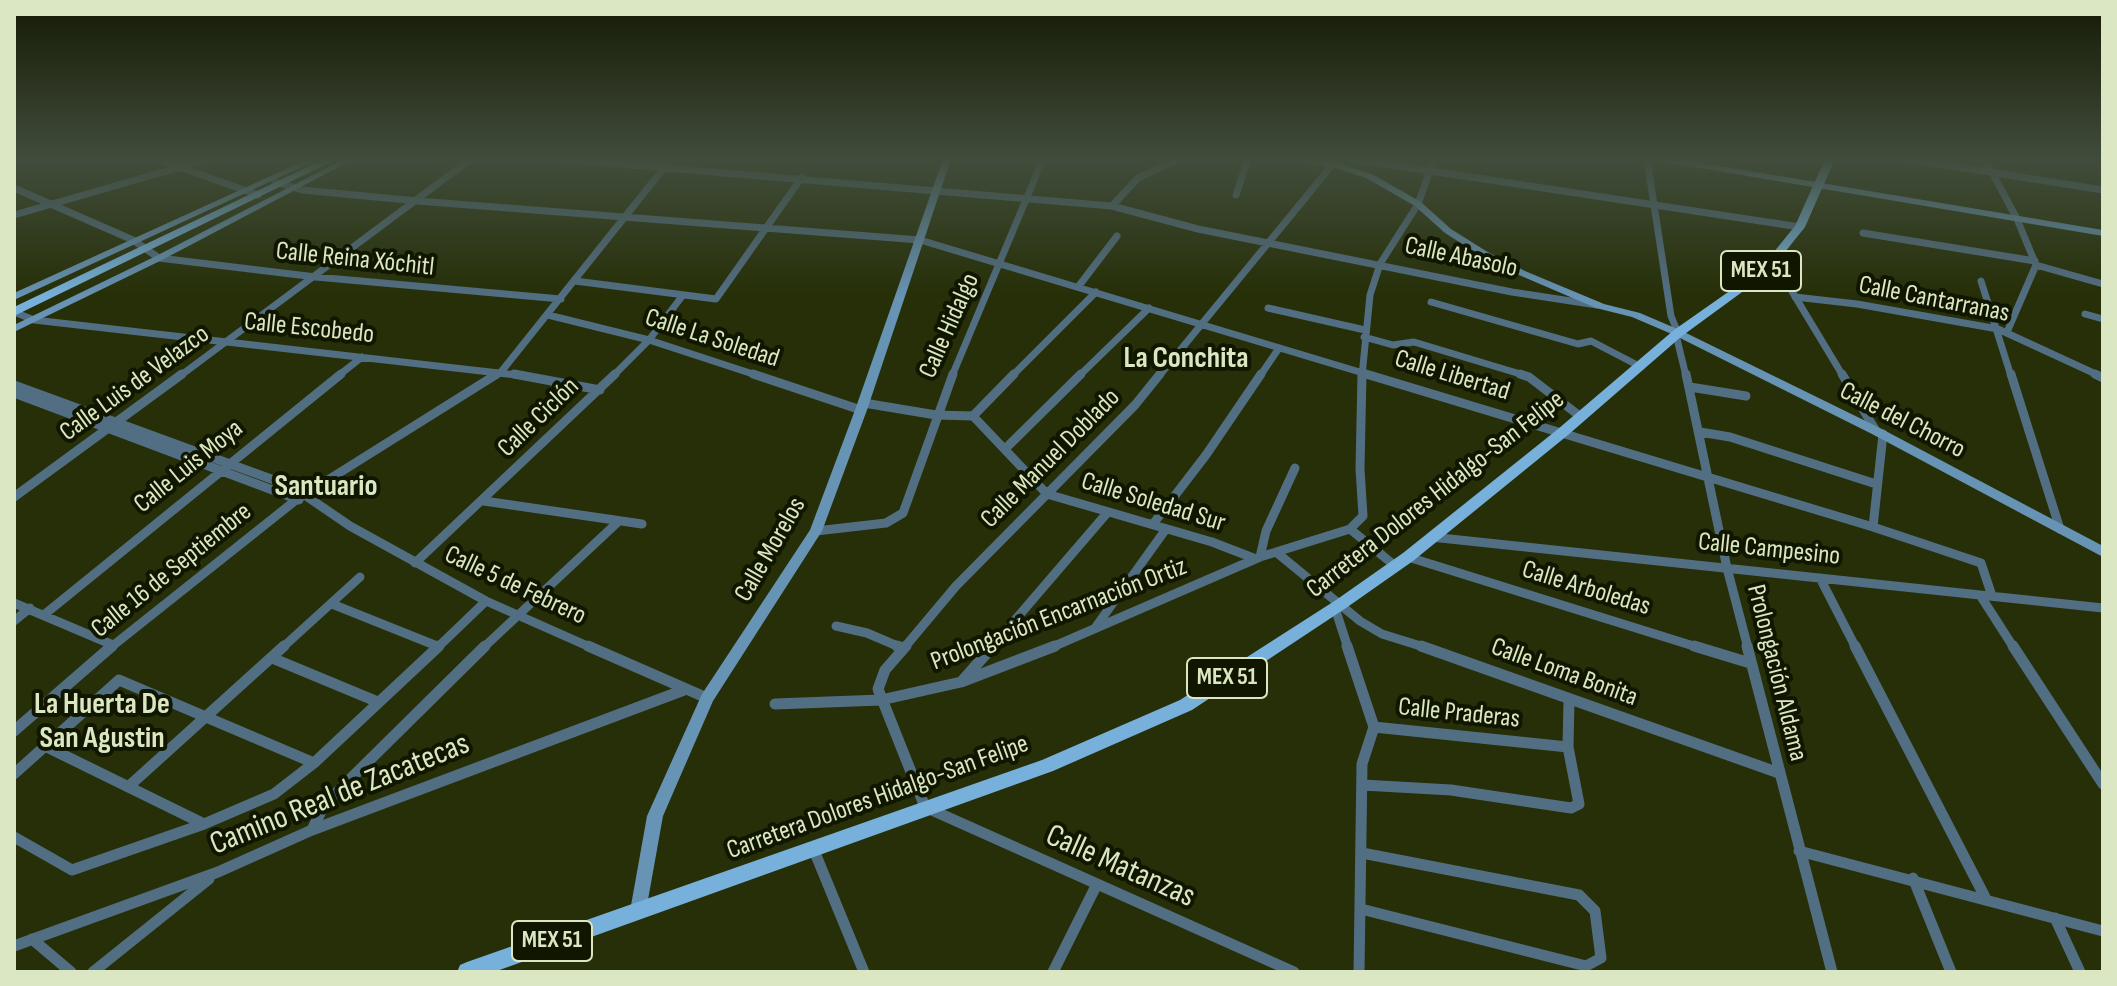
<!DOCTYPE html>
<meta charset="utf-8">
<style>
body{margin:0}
#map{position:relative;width:2117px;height:986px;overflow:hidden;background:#262f07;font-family:"Sofia Sans Condensed",sans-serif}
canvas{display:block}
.frame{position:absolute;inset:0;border:16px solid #dbe7c2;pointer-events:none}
</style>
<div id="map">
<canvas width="2117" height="986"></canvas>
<div class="frame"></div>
</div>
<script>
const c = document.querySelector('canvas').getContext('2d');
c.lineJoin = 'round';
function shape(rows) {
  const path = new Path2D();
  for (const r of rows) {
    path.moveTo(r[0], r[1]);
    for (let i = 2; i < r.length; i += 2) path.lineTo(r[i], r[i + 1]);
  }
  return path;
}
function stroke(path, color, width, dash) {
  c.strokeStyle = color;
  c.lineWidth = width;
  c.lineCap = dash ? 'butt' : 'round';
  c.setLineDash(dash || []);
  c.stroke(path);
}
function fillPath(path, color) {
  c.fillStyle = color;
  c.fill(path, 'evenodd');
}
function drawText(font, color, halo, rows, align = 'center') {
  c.font = font + ' "Sofia Sans Condensed",sans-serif';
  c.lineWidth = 8;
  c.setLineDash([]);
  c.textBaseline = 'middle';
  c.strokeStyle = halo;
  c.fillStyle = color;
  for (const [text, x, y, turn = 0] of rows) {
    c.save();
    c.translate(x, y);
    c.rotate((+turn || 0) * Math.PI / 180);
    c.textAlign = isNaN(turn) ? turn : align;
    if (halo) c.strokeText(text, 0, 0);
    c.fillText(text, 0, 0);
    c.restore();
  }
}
stroke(shape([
 [157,159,258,195],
 [561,159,1112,206,1198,229,1512,292,1597,305],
 [1352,159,1800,227],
 [1647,159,1671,316,1678,333],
 [1907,159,2103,190],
 [1985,159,2017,219,2036,265,2007,332],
 [275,182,302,190,418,201,920,240,1373,376],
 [14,188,133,240,159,258,316,277,561,299],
 [1236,195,1248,159],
 [1112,206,1138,178,1179,159],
 [14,215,208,159],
 [1863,233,2035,261],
 [1773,260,1843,376],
 [2036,265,2103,284],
 [575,281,716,299,802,177],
 [1981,281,2011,376],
 [1078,287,1117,236],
 [1795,297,1857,304,1998,329,2100,376],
 [1431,302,1578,344,1591,341,1641,367],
 [1268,308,1365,330],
 [14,312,34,320,525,376],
 [2085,314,2103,319],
 [548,315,649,340,759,376],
 [1676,335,1686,376],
 [1364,337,1393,345,1414,342,1527,376],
 [180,376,471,159],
 [338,376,362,357],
 [494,376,501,372,671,159],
 [613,376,649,340,683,295],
 [952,376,1043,159],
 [1012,376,1096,292],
 [1079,376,1149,308],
 [1159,376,1333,164,1303,159],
 [1260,376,1279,348],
 [1362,376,1370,295,1380,264,1418,204,1434,159]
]), '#526e83', 7);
stroke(shape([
 [514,374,600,390],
 [753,374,861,410],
 [1366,374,1873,527,1981,563,1992,596],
 [1520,374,1529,377,1581,417],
 [1686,374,1727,568,1748,648],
 [1842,374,1876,431],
 [2011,374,2060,529],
 [2095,374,2103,378],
 [14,385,293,487,350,526,486,601,592,648],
 [1690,387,1746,396],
 [14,393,299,500],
 [864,403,936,415,973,416],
 [973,416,1047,494,1212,542,1256,559],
 [973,416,1014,374],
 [1700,432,1730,437,1876,484],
 [1005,449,1081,374],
 [14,497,182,374],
 [484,501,642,524],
 [1153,524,1206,455,1261,374],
 [1873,527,1883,434],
 [1350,529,1394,565],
 [816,531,886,523,903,513,953,374],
 [1431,537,2103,608],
 [1276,552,1360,621,1382,634,1427,648],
 [1260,557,1266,531,1295,468],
 [1408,557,1700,648],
 [415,563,615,374],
 [1820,578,1856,648],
 [1980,595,2014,648],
 [14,603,113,645],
 [332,604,437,646],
 [1335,608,1348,648],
 [45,614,341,374],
 [14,621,30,608],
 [836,626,867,633,902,648],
 [1095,628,1166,529],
 [110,648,296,500,497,374],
 [282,648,360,577],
 [437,648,486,601],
 [483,648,619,521],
 [904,648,956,586,1135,405,1160,374],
 [991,648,1107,513],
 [1050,648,1260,557,1350,529,1363,516,1360,469,1362,374]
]), '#526e83', 9);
stroke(shape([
 [588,646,707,698],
 [897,646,903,648],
 [906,646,885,670,878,689,925,807,1294,972],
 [1347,646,1374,727],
 [1421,646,1779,773],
 [1694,646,1750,663],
 [1747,646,1832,972],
 [1855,646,1985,897],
 [2013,646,2103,784],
 [272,658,378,702],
 [963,680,993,646],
 [775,704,881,700,961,682,1055,646],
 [1374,727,1568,747],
 [14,731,112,646],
 [45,746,204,824],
 [14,774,119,680,314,763],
 [1363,785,1451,790,1571,808,1579,804,1568,747,1569,700],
 [128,787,284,646],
 [312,830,324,805,485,646],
 [14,837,72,870,204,824,274,794,314,763,439,646],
 [813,848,864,972],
 [1799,851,2103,931],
 [1913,878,1951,972],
 [1361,909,1586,966,1601,958,1595,911,1579,895,1362,853],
 [2055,918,2080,972],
 [32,939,71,972],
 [14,946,218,872,312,830,684,690],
 [93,972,209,879],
 [1053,972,1096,886],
 [1359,972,1362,764,1374,727]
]), '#526e83', 11);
fillPath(shape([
 [308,159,319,159,14,300,14,293,308,159],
 [344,159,354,159,162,260,14,332,14,325,156,256,344,159],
 [943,159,951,159,867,410,822,531,713,701,663,816,646,911,644,917,638,919,632,917,630,911,647,816,702,694,810,530,855,410,943,159],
 [1331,159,1339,159,1338,163,1372,174,1421,202,1451,229,1486,251,1525,271,1604,304,1640,313,1682,331,1880,428,2103,546,2103,557,1872,434,1674,335,1632,317,1596,308,1519,275,1480,255,1445,233,1415,206,1366,178,1330,166,1329,164,1331,159],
 [1660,159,1678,159,2103,230,2103,236,1664,162,1660,159]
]), '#6793b4');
fillPath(shape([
 [324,159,337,159,14,316,14,307,324,159],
 [1825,159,1835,159,1805,227,1777,262,1749,287,1682,336,1568,435,1413,561,1346,608,1192,710,1053,771,494,972,457,972,460,965,467,962,1042,760,1180,700,1336,600,1403,553,1558,429,1674,330,1741,283,1769,258,1795,226,1825,159]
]), '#76b0db');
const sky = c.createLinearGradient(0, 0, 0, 297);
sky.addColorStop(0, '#151a04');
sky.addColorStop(0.54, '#414d3c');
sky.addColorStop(1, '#414d3c00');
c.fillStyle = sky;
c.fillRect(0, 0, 2117, 297);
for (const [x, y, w] of [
 [1761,271,80],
 [1227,678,80],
 [552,941,80]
]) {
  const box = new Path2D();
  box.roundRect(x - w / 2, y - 20, w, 40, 6);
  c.fillStyle = '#101600';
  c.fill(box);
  stroke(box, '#dbe7c2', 2);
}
drawText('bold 24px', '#dbe7c2', null, [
 ["MEX 51",1761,271],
 ["MEX 51",1227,678],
 ["MEX 51",552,941]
]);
drawText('26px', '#dbe7c2', '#101600', [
 ["Calle Abasolo",1461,258,12],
 ["Calle Reina Xóchitl",355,260,6],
 ["Calle Cantarranas",1934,300,11],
 ["Calle Hidalgo",950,326,-66],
 ["Calle Escobedo",309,329,6],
 ["Calle La Soledad",712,339,18],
 ["Calle Libertad",1452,376,17],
 ["Calle Luis de Velazco",135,384,-36],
 ["Calle Ciclón",539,418,-44],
 ["Calle del Chorro",1902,421,27],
 ["Calle Manuel Doblado",1051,459,-45],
 ["Calle Luis Moya",189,467,-39],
 ["Carretera Dolores Hidalgo-San Felipe",1436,495,-38],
 ["Calle Soledad Sur",1153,503,17],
 ["Calle Morelos",771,550,-60],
 ["Calle Campesino",1769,550,6],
 ["Calle 16 de Septiembre",172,571,-39],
 ["Calle 5 de Febrero",515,586,25],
 ["Calle Arboledas",1586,589,17],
 ["Prolongación Encarnación Ortiz",1059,615,-21],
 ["Calle Loma Bonita",1564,673,20],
 ["Prolongación Aldama",1776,673,76],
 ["Calle Praderas",1459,714,6],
 ["Carretera Dolores Hidalgo-San Felipe",878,798,-20]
]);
drawText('bold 30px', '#dbe7c2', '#101600', [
 ["La Conchita",1186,359],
 ["Santuario",326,487],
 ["La Huerta De",102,705],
 ["San Agustin",102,739]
]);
drawText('32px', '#dbe7c2', '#101600', [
 ["Camino Real de Zacatecas",340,795,-22],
 ["Calle Matanzas",1120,867,24]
]);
</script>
